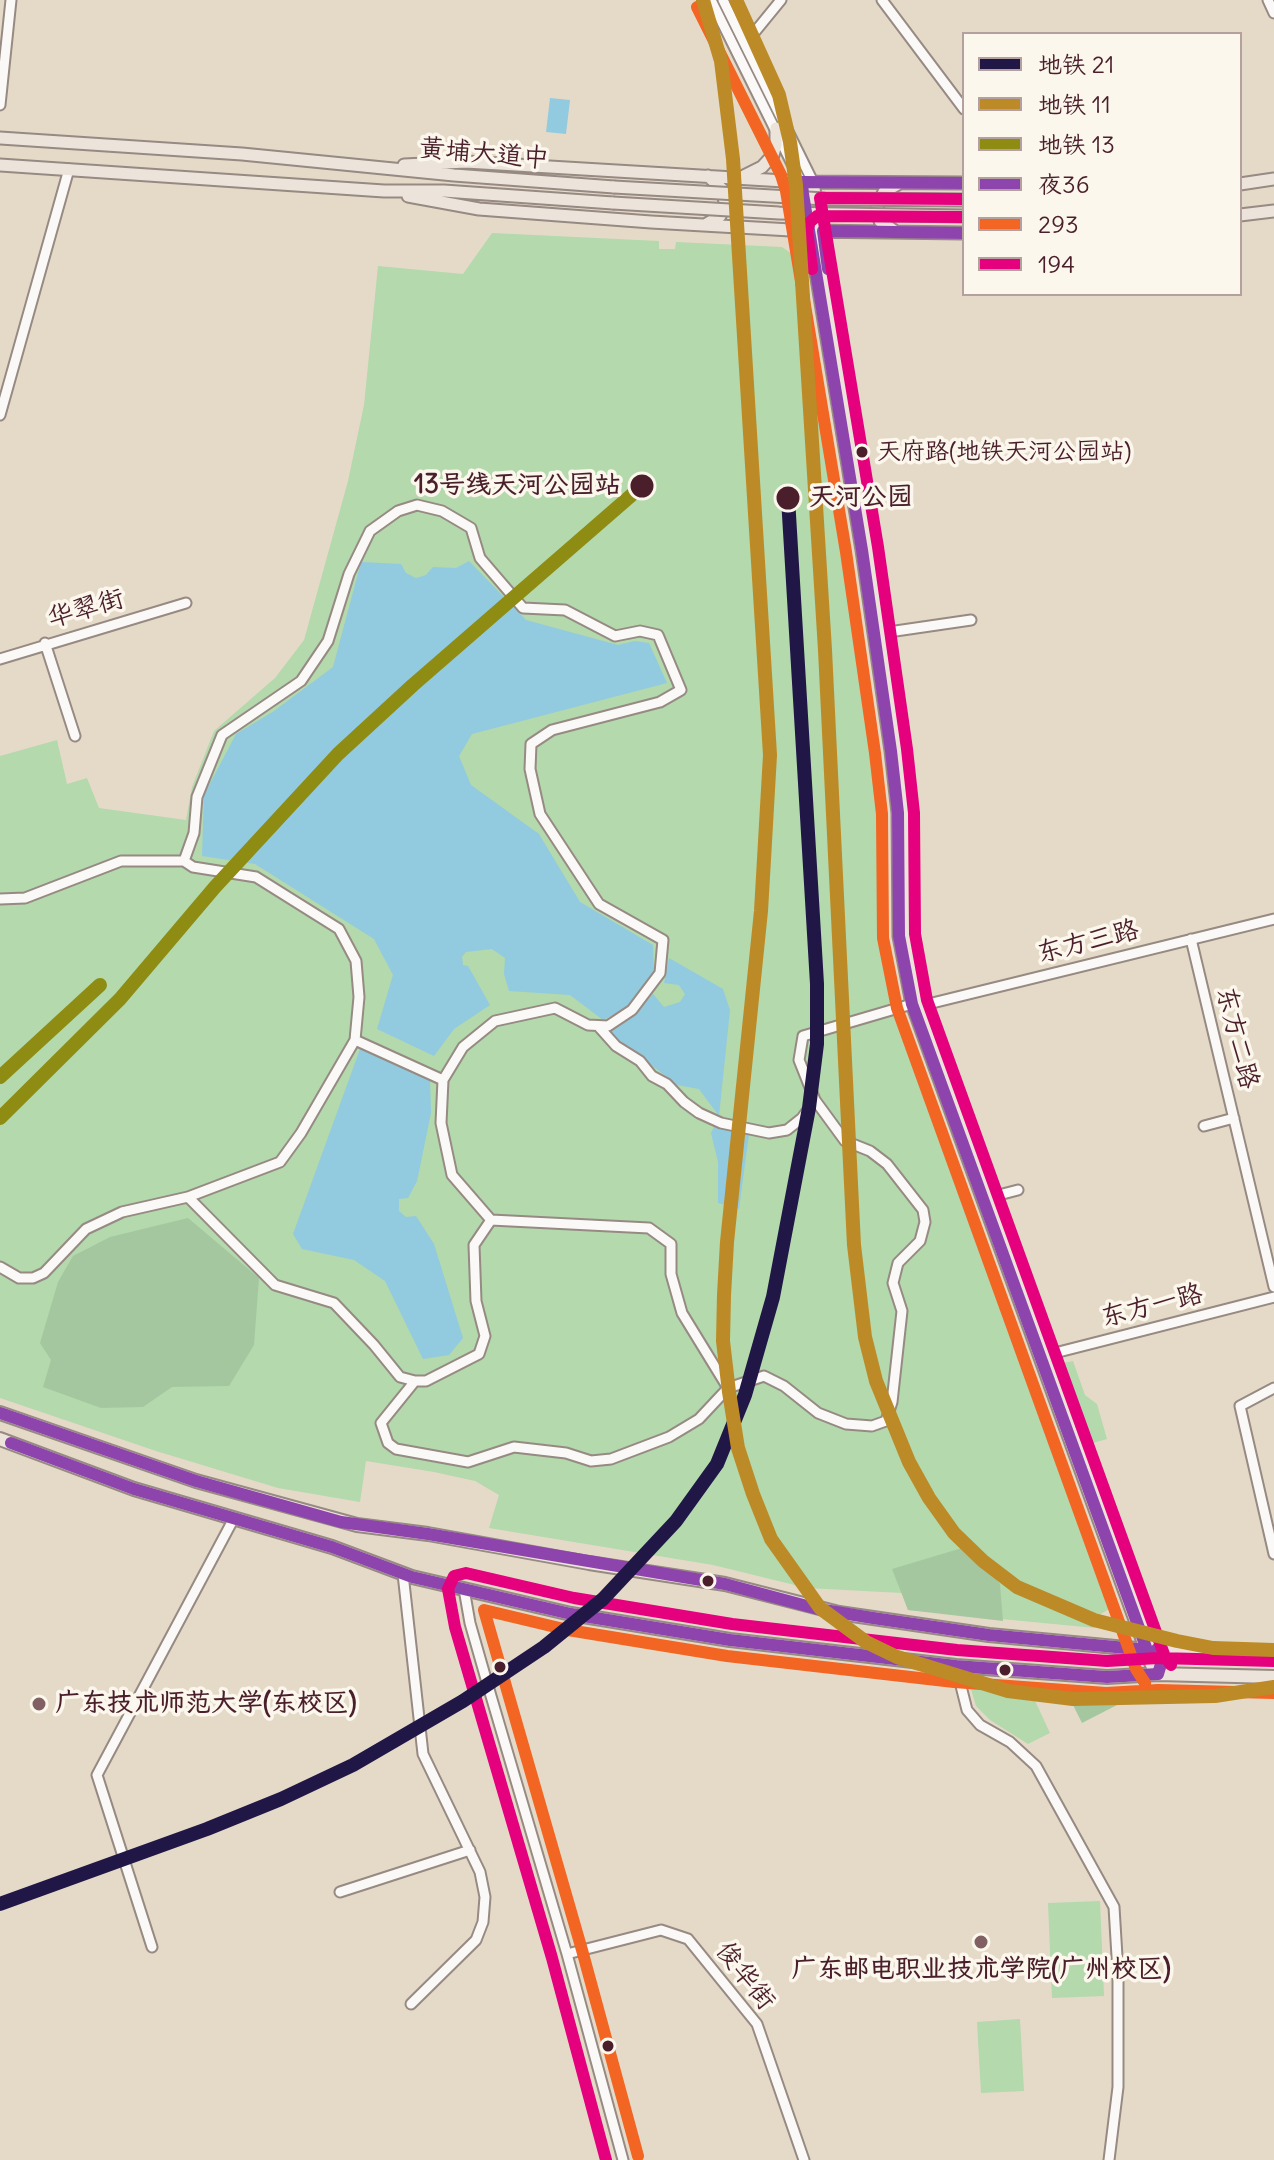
<!DOCTYPE html>
<meta charset="utf-8">
<style>
body{margin:0}
#map{position:relative;width:1274px;height:2160px;overflow:hidden;background:#e5dac8;font-family:Delius,"LXGW WenKai TC",sans-serif}
canvas{display:block}
.legend{position:absolute;left:962px;top:32px;width:280px;height:264px;box-sizing:border-box;background:#fbf7ec;border:2px solid #b4a19f;margin:0;padding:10px 14px;list-style:none;font-size:24px;color:#4a1f2b}
.legend li{display:flex;align-items:center;gap:16px;height:40px}
.legend b{width:40px;border:2px solid #b4a19f}
</style>
<div id="map">
<canvas width="1274" height="2160"></canvas>
<ul class="legend">
<li><b style="height:10px;background:#201747"></b>地铁 21</li>
<li><b style="height:10px;background:#bc8b27"></b>地铁 11</li>
<li><b style="height:10px;background:#8e8c13"></b>地铁 13</li>
<li><b style="height:10px;background:#8e44ad"></b>夜36</li>
<li><b style="height:10px;background:#f26522"></b>293</li>
<li><b style="height:10px;background:#e5007d"></b>194</li>
</ul>
</div>
<script>
const c = document.querySelector('canvas').getContext('2d');
c.lineJoin = 'round';
function fillPath(path, color) {
  c.fillStyle = color;
  c.fill(path, 'evenodd');
}
function shape(rows) {
  const path = new Path2D();
  for (const r of rows) {
    path.moveTo(r[0], r[1]);
    for (let i = 2; i < r.length; i += 2) path.lineTo(r[i], r[i + 1]);
  }
  return path;
}
function stroke(path, color, width, dash) {
  c.strokeStyle = color;
  c.lineWidth = width;
  c.lineCap = dash ? 'butt' : 'round';
  c.setLineDash(dash || []);
  c.stroke(path);
}
function drawText(font, color, halo, rows, align = 'center') {
  c.font = font + ' Delius,"LXGW WenKai TC",sans-serif';
  c.lineWidth = 7;
  c.setLineDash([]);
  c.textBaseline = 'middle';
  c.strokeStyle = halo;
  c.fillStyle = color;
  for (const [text, x, y, turn = 0] of rows) {
    c.save();
    c.translate(x, y);
    c.rotate((+turn || 0) * Math.PI / 180);
    c.textAlign = isNaN(turn) ? turn : align;
    if (halo) c.strokeText(text, 0, 0);
    c.fillText(text, 0, 0);
    c.restore();
  }
}
fillPath(shape([
 [492,233,659,241,659,249,675,249,676,242,782,247,797,257,850,538,886,823,889,963,920,1063,1118,1604,1097,1616,1095,1628,908,1610,902,1593,807,1588,713,1565,489,1528,499,1495,475,1481,434,1472,366,1461,360,1502,278,1488,156,1451,0,1398,0,756,57,740,67,784,87,778,99,808,186,820,192,787,214,731,275,678,304,640,348,481,364,405,378,266,463,274],
 [1073,1361,1085,1395,1097,1404,1107,1439,1093,1443,1063,1363],
 [968,1679,1030,1690,1050,1733,1028,1744,990,1720,976,1706],
 [1100,1901,1104,1996,1052,1998,1048,1903],
 [1020,2019,1024,2091,981,2093,977,2022]
]), '#b3d9ad');
fillPath(shape([
 [188,1218,259,1278,254,1345,229,1386,172,1387,143,1407,101,1408,43,1387,51,1360,40,1343,58,1282,73,1256,110,1237],
 [972,1545,1000,1584,1003,1621,908,1610,892,1569],
 [1067,1693,1123,1702,1082,1723]
]), '#a4c7a0');
fillPath(shape([
 [550,98,570,100,566,134,546,132],
 [469,561,526,620,618,645,635,641,649,643,667,683,472,734,459,756,471,785,539,834,580,902,653,945,654,976,625,1009,603,1020,570,995,509,991,504,974,505,958,492,949,466,952,462,957,463,965,468,966,490,1005,454,1029,434,1056,377,1029,393,975,374,939,255,864,202,856,204,795,236,734,274,711,333,667,361,562,401,564,406,573,416,578,426,575,433,567,456,568],
 [669,958,723,989,730,1010,719,1116,699,1089,677,1085,609,1032,628,1020,653,994,664,1007,680,1002,685,994,679,985,664,983],
 [360,1049,430,1079,431,1113,417,1181,408,1198,399,1199,399,1211,406,1217,416,1216,434,1244,463,1338,449,1355,423,1359,385,1281,354,1260,302,1249,293,1234],
 [715,1125,749,1134,739,1209,718,1203,718,1162,711,1133]
]), '#92cae0');
const minor = shape([
 [711,0,801,182],
 [723,0,813,182],
 [882,0,964,109],
 [1268,0,1274,13],
 [745,44,781,0],
 [0,105,11,0],
 [0,415,69,169],
 [875,634,971,620],
 [45,643,75,736],
 [0,659,186,603],
 [184,861,194,833,197,797,222,735,301,681,328,641,349,574,370,531,398,511,417,505,442,511,471,528,480,558,523,608,565,610,615,636,640,631,658,635,681,690,660,702,552,730,531,744,530,769,540,814,599,904,663,940,660,973,632,1010,608,1026,588,1025,555,1008,495,1021,463,1047,443,1080,441,1123,452,1175,491,1220,649,1228,671,1244,671,1274,682,1313,728,1388],
 [0,899,25,898,121,861,184,861,193,867,256,877,339,929,356,961,359,997,355,1040,301,1133,280,1162,188,1197,122,1212,86,1229,44,1273,33,1278,19,1278,0,1267],
 [1191,939,1274,1287],
 [916,1007,1274,919],
 [599,1027,616,1046,640,1061,652,1076,667,1084,684,1102,699,1113,721,1123,769,1133,787,1130,802,1118,815,1100],
 [355,1040,443,1080],
 [1204,1126,1234,1118],
 [188,1197,275,1285,334,1303,374,1345,400,1377,415,1381,381,1423,388,1443,396,1449,468,1462,514,1447,566,1453,591,1461,611,1459,669,1437,699,1419,728,1388,764,1376,784,1386,818,1413,846,1424,872,1426,886,1421,892,1402,902,1311,893,1283,898,1263,920,1241,925,1222,923,1210,887,1164,870,1151,845,1141,815,1100,799,1060,803,1036,912,1004],
 [991,1197,1018,1190],
 [1043,1356,1274,1297],
 [415,1381,426,1381,479,1354,485,1336,476,1301,474,1245,491,1220],
 [1274,1388,1240,1406,1274,1554],
 [403,1574,423,1754,480,1872,485,1897,483,1922,476,1940,411,2004],
 [464,1589,470,1623,486,1679,567,1954,623,2160],
 [956,1666,967,1710,980,1725,1010,1742,1036,1766,1114,1907,1118,1973,1118,2087,1109,2160],
 [340,1892,470,1850],
 [152,1947,97,1775,233,1520],
 [567,1954,661,1930,688,1939,757,2024,804,2160]
]);
const major = shape([
 [0,138,242,154,454,175,614,187],
 [0,165,384,191,444,191,613,203],
 [404,165,466,162,801,182,964,183],
 [744,176,762,167,773,155,776,145,776,128],
 [801,182,862,550,891,751,898,813,899,936,912,1004,1151,1664,1158,1674],
 [813,182,902,759,909,831,908,931,914,974,922,1005,947,1075,1157,1650,1161,1664,1158,1674],
 [1240,184,1274,179],
 [408,196,479,209,651,222,808,231,964,233],
 [1240,215,1274,211],
 [705,225,720,216,725,203,723,190,708,176],
 [896,232,880,221,877,206,884,192,898,184]
]);
const highway = shape([
 [0,1413,196,1481,357,1525,428,1534,589,1563,725,1584,839,1613,989,1635,1147,1650,1274,1652],
 [0,1439,134,1489,332,1547,412,1577,571,1614,730,1640,956,1666,1107,1677,1158,1674,1274,1677]
]);
stroke(minor, '#968a83', 13);
stroke(major, '#968a83', 15);
stroke(highway, '#968a83', 16);
stroke(minor, '#fbf9f7', 9);
stroke(major, '#ece3da', 11);
stroke(highway, '#ece3da', 12);
const majorBridge = shape([
 [614,187,825,199,964,200],
 [613,203,779,213,964,216]
]);
stroke(majorBridge, '#968a83', 15, []);
stroke(majorBridge, '#ece3da', 11);
stroke(shape([
 [828,269,823,231,964,233],
 [0,1413,196,1481,341,1522,428,1534,725,1584,818,1609,873,1618,989,1635,1147,1650,912,1004,899,936,898,813,891,751,862,550,801,182,964,183],
 [11,1443,134,1489,332,1547,412,1577,571,1614,730,1640,956,1666,1107,1677,1158,1674,1161,1664,1157,1649]
]), '#8e44ad', 12);
stroke(shape([
 [697,7,781,175,786,191,846,552,875,753,882,814,883,938,897,1008,1136,1669,1145,1683],
 [638,2156,582,1950,484,1610,568,1630,727,1656,954,1682,1106,1693,1158,1690,1274,1693]
]), '#f26522', 12);
stroke(shape([
 [964,199,820,198,878,547,907,749,914,813,915,934,927,1000,1165,1657,1171,1665],
 [812,269,807,230,810,222,817,216,964,217],
 [606,2160,552,1958,455,1627,448,1589,454,1576,466,1573,574,1598,732,1624,957,1650,1107,1661,1158,1658,1274,1661]
]), '#e5007d', 12);
stroke(shape([
 [0,1904,207,1829,281,1799,353,1765,463,1701,544,1647,603,1599,676,1521,717,1464,745,1395,773,1297,809,1108,817,1044,817,984,788,498]
]), '#201747', 14);
stroke(shape([
 [703,0,721,61,733,159,770,755,761,911,727,1242,724,1295,723,1341,729,1392,738,1448,753,1494,771,1539,820,1608,866,1642,897,1657,1008,1691,1073,1699,1215,1696,1274,1687],
 [736,0,779,95,790,142,796,185,825,650,854,1245,865,1337,876,1381,909,1462,929,1498,954,1533,983,1561,1017,1587,1094,1620,1177,1641,1213,1648,1274,1650]
]), '#bc8b27', 14);
stroke(shape([
 [0,1077,100,985],
 [0,1118,120,999,215,887,338,754,413,685,642,486]
]), '#8e8c13', 14);
for (const [x, y, r, color] of [
 [862,452,7,"#4a1f2b"],
 [642,486,13,"#4a1f2b"],
 [788,498,13,"#4a1f2b"],
 [708,1581,7,"#4a1f2b"],
 [500,1667,7,"#4a1f2b"],
 [1005,1670,7,"#4a1f2b"],
 [39,1704,8,"#806062"],
 [981,1942,8,"#806062"],
 [608,2046,7,"#4a1f2b"]
]) {
  const dot = new Path2D();
  dot.arc(x, y, r, 0, 2 * Math.PI);
  c.fillStyle = color;
  c.fill(dot);
  stroke(dot, '#fbf7ec', 3);
}
drawText('24px', '#4a1f2b', '#fbf7ec', [
 ["天府路(地铁天河公园站)",877,452]
], 'left');
drawText('26px', '#4a1f2b', '#fbf7ec', [
 ["黄埔大道中",484,154,5],
 ["华翠街",86,609,-16],
 ["东方三路",1088,942,-14],
 ["东方二路",1237,1038,76],
 ["东方一路",1152,1306,-14],
 ["俊华街",745,1976,52]
]);
drawText('bold 26px', '#4a1f2b', '#fbf7ec', [
 ["13号线天河公园站",621,486],
 ["天河公园",809,498,"left"]
], 'right');
drawText('bold 26px', '#4a1f2b', '#fbf7ec', [
 ["广东技术师范大学(东校区)",55,1704],
 ["广东邮电职业技术学院(广州校区)",981,1970,"center"]
], 'left');
</script>
